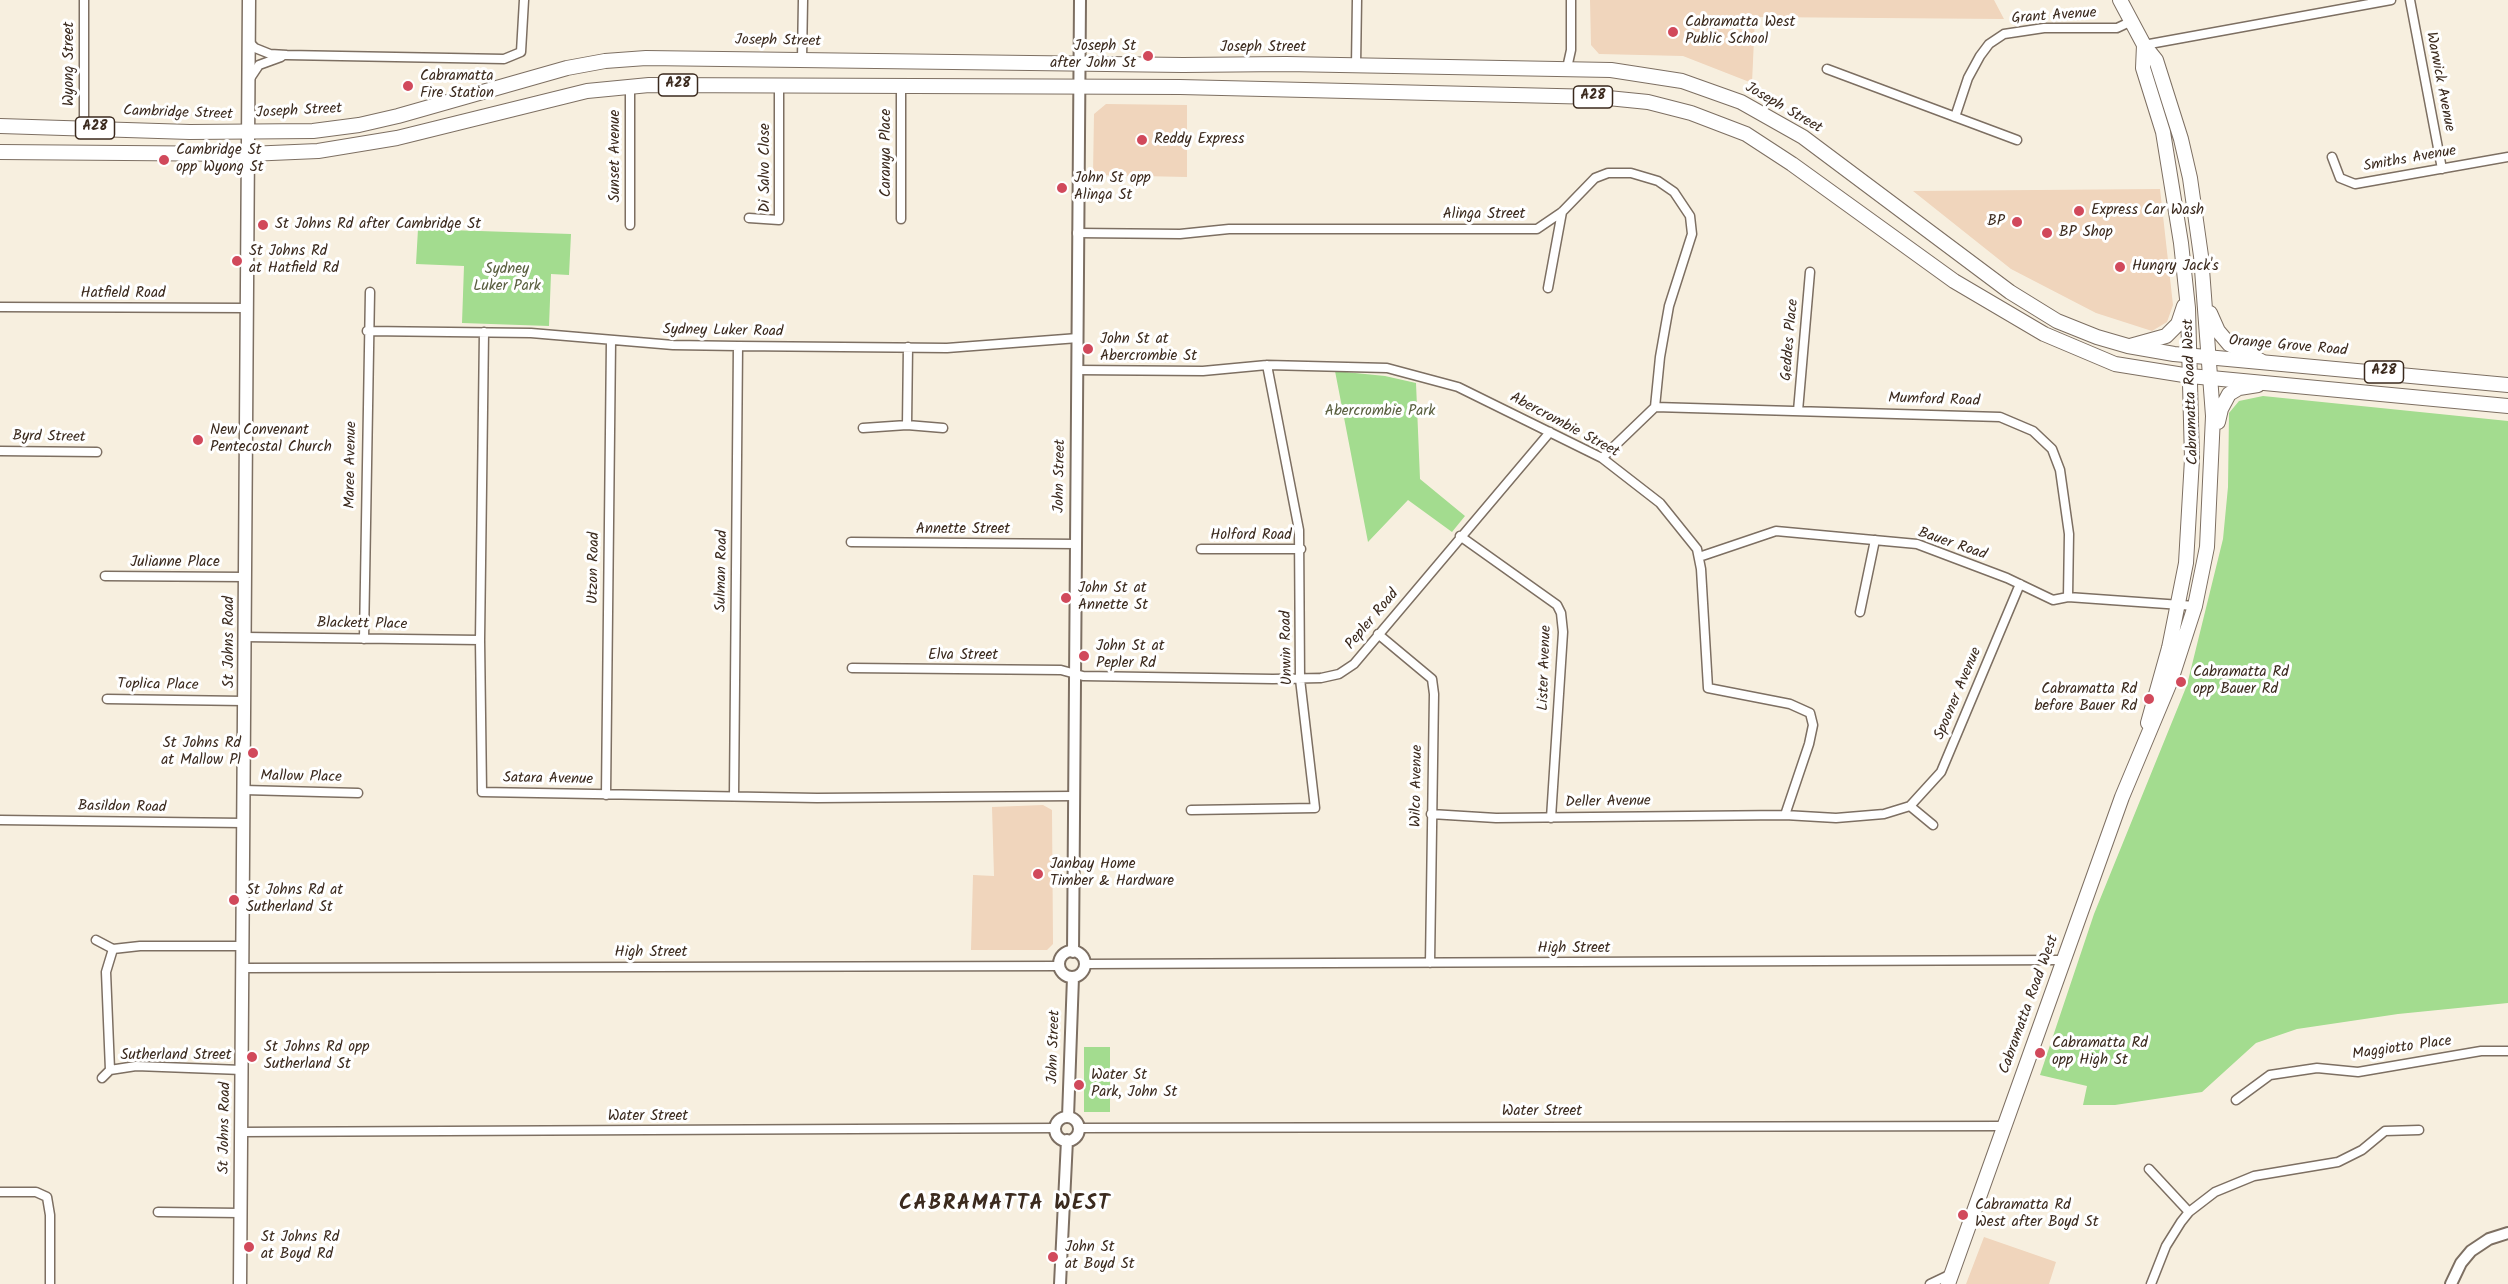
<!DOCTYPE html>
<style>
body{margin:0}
canvas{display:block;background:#f7efdf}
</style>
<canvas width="2508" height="1284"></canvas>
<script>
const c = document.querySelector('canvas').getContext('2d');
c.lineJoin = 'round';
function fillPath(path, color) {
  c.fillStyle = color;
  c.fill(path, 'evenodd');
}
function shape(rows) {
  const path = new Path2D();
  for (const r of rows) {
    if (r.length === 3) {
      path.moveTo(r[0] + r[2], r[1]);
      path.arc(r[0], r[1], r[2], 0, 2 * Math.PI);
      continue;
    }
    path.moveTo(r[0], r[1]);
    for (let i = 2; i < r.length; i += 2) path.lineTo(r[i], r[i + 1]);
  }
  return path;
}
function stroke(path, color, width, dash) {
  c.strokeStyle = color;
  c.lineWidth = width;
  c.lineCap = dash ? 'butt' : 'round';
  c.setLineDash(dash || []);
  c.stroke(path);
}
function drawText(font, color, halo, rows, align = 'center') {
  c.font = font + ' Kalam,sans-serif';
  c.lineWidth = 6;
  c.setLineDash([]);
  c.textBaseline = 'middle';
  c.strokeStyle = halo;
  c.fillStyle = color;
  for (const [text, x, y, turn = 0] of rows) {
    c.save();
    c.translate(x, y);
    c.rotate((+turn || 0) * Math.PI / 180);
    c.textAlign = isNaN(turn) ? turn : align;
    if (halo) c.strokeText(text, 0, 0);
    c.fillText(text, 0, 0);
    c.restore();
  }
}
fillPath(shape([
 [1590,0,1994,0,2004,19,1755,17,1752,83,1683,56,1599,54,1591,45],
 [1106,104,1187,105,1187,177,1093,175,1094,114],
 [2160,189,2173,305,2167,322,2152,331,2096,313,2011,269,1913,191],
 [1043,805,1052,810,1053,944,1047,950,971,950,973,875,994,876,992,807],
 [1984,1237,2056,1262,2049,1284,1966,1284]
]), '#f0d5bc');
fillPath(shape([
 [418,229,571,234,569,275,551,274,549,326,462,323,464,266,416,264],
 [1335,371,1385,376,1416,383,1420,479,1465,516,1452,532,1408,500,1368,542],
 [2263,396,2508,421,2508,1003,2398,1014,2297,1029,2256,1043,2202,1092,2115,1105,2083,1105,2087,1086,2040,1075,2094,914,2187,685,2223,539,2228,487,2229,413,2239,401],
 [1084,1047,1110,1047,1110,1112,1084,1112]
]), '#a3dc8f');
const minor = shape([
 [2410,0,2442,169],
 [248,41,255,48,270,54,287,55,504,59,521,52,524,0],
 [2144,45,2391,0],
 [802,59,803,0],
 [1356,66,1357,0],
 [1567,68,1571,50,1571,0],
 [1827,69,2017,140],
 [249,80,259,65,281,57],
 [1955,117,1968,78,1980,56,1989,44,2004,34,2044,28,2117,28,2132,21],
 [84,127,84,0],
 [2332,157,2340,178,2355,184,2508,157],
 [749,218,779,220,779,86],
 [901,219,901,86],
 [630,225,630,86],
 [1077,233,1180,234,1229,229,1537,229,1562,212,1595,178,1608,173,1631,173,1658,181,1674,192,1690,216,1692,234,1669,306,1660,357,1655,407,1602,458],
 [1548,288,1562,212],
 [0,307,247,308],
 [367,331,531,333,673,345,738,346,947,348,1078,338],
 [484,332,480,640,482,792,817,798,1074,796],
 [1077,370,1203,371,1267,365,1387,368,1458,387,1602,458,1660,503,1697,549,1701,569,1708,688,1790,704,1810,713,1813,725,1809,744,1785,815],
 [1655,407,2000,417,2033,431,2052,449,2060,470,2069,534,2068,597],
 [1798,411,1810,272],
 [907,425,908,347],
 [863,428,907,425,943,428],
 [0,451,97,452],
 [1460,536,1557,605,1561,613,1563,632,1551,818],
 [851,542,1076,544],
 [1201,549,1301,549],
 [1699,557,1776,531,1917,544,2007,578,2053,600,2068,597,2195,606],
 [105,576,245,577],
 [1860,612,1875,540],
 [1378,634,1432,679,1434,694,1430,963],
 [244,637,480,640],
 [364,639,370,292],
 [852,668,1061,670,1083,676,1273,679,1321,678,1339,674,1354,664,1550,432],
 [107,699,244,701],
 [244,790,358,793],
 [606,795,611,341],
 [734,796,738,346],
 [1910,806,1941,772,2020,584],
 [1191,810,1315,808,1300,679,1299,530,1267,365],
 [1431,814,1496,818,1785,815,1836,818,1884,814,1910,806,1933,825],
 [0,820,243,823],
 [96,940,113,949,140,946,242,946],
 [1084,964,2064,960],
 [243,968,1059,966],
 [110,1070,106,972,113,949],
 [102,1078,110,1070,136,1066,242,1070],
 [2236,1100,2270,1075,2317,1068,2358,1072,2481,1051,2508,1051],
 [1079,1128,2005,1126],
 [241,1132,1056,1128],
 [2149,1169,2189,1212],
 [0,1192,36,1192,47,1197,50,1215,50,1284],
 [158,1212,240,1213],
 [1930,1284,1951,1274],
 [2151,1284,2166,1246,2181,1222,2189,1212,2215,1192,2254,1176,2338,1162,2362,1150,2385,1131,2419,1130]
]);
const tertiary = shape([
 [1072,964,13],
 [1073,952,1080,0],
 [1068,1117,1073,977],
 [1067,1129,12],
 [1060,1284,1067,1140],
 [2451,1284,2461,1263,2471,1251,2489,1239,2508,1233]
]);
const secondary = shape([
 [240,1284,249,0]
]);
const primary = shape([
 [2144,45,2143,68,2163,132,2181,243,2188,308,2192,459,2186,563,2169,648,2148,723],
 [2210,313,2218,331,2229,344,2261,361],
 [2130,346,2166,336,2178,324,2184,306],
 [2218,422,2221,409,2229,394,2239,388,2258,385],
 [1948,1284,2122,797,2171,680,2195,606,2207,547,2213,416,2201,256,2190,178,2181,139,2156,60,2144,45,2120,0]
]);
const trunk = shape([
 [0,126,190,132,313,131,359,125,398,116,567,68,605,61,646,58,1183,65,1286,64,1611,70,1682,81,1741,102,1803,137,2010,292,2057,321,2097,337,2128,346,2174,354,2508,385],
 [0,152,248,154,318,151,397,138,587,91,649,85,1180,87,1598,97,1648,102,1691,113,1746,134,1792,164,1954,281,2044,334,2115,364,2190,376,2508,406]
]);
stroke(minor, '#7d6f62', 11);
stroke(tertiary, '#7d6f62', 14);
stroke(secondary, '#7d6f62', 15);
stroke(primary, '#7d6f62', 16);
stroke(trunk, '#7d6f62', 16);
stroke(minor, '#fff', 8);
stroke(tertiary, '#fff', 10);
stroke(secondary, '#fff', 12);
stroke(primary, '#fff', 14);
stroke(trunk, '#fff', 14);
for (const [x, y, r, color] of [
 [1673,32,6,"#d1495b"],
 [1148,56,6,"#d1495b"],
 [408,86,6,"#d1495b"],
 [1142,140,6,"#d1495b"],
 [164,160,6,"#d1495b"],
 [1062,188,6,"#d1495b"],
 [2079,211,6,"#d1495b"],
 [2017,222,6,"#d1495b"],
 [263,225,6,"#d1495b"],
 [2047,233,6,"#d1495b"],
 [237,261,6,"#d1495b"],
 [2120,267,6,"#d1495b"],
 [1088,349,6,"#d1495b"],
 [198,440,6,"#d1495b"],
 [1066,598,6,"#d1495b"],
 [1084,656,6,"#d1495b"],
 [2181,682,6,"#d1495b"],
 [2149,699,6,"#d1495b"],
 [253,753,6,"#d1495b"],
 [1038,874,6,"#d1495b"],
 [234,900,6,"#d1495b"],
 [2040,1053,6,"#d1495b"],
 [252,1057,6,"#d1495b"],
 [1079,1085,6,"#d1495b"],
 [1963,1215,6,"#d1495b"],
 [249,1247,6,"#d1495b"],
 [1053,1257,6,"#d1495b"]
]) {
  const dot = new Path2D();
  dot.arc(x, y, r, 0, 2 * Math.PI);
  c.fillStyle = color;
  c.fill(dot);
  stroke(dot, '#fff', 2);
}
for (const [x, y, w] of [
 [678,85,39],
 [1593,97,39],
 [95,128,39],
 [2384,372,39]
]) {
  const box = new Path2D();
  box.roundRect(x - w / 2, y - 11, w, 22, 4.5);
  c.fillStyle = '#fff';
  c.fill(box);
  stroke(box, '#3b2a1e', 1.5);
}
drawText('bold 14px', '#3b2a1e', null, [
 ["A28",678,85],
 ["A28",1593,97],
 ["A28",95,128],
 ["A28",2384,372]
]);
drawText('15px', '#3b2a1e', '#fff', [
 ["Grant Avenue",2054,17,-4],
 ["Joseph Street",778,42,1],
 ["Joseph Street",1263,48],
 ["Wyong Street",70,64,-90],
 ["Warwick Avenue",2439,82,79],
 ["Joseph Street",1783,109,30],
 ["Joseph Street",299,112,-3],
 ["Cambridge Street",178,114,2],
 ["Caranya Place",887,153,-90],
 ["Sunset Avenue",616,156,-90],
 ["Smiths Avenue",2410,160,-10],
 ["Di Salvo Close",766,168,-90],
 ["Alinga Street",1484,215],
 ["Hatfield Road",123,294],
 ["Sydney Luker Road",723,332,1],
 ["Geddes Place",1791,340,-85],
 ["Orange Grove Road",2288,347,5],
 ["Cabramatta Road West",2192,392,-92],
 ["Mumford Road",1934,401,2],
 ["Abercrombie Street",1564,426,28],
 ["Byrd Street",49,438,1],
 ["Maree Avenue",352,465,-89],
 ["John Street",1061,476,-89],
 ["Annette Street",963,530],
 ["Holford Road",1251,536],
 ["Bauer Road",1952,545,19],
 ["Julianne Place",175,563],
 ["Utzon Road",595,568,-89],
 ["Sulman Road",723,571,-89],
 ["Pepler Road",1373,620,-50],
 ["Blackett Place",362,625,1],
 ["St Johns Road",230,642,-90],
 ["Unwin Road",1288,648,-91],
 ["Elva Street",963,656],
 ["Lister Avenue",1546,668,-88],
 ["Toplica Place",158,686,1],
 ["Spooner Avenue",1959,694,-67],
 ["Mallow Place",301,778,1],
 ["Satara Avenue",548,780,1],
 ["Wilco Avenue",1418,786,-89],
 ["Deller Avenue",1608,803,-1],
 ["Basildon Road",122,808,1],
 ["High Street",1574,949],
 ["High Street",651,953],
 ["Cabramatta Road West",2030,1005,-70],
 ["John Street",1055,1047,-88],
 ["Maggiotto Place",2402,1049,-8],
 ["Sutherland Street",176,1056],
 ["Water Street",1542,1112],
 ["Water Street",648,1117],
 ["St Johns Road",226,1128,-89]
]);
drawText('15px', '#3b2a1e', '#fff', [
 ["Cabramatta West",1685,23],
 ["Public School",1685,40],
 ["Joseph St",1136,47,"right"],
 ["after John St",1136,64,"right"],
 ["Cabramatta",420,77],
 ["Fire Station",420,94],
 ["Reddy Express",1154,140],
 ["Cambridge St",176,151],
 ["opp Wyong St",176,168],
 ["John St opp",1074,179],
 ["Alinga St",1074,196],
 ["Express Car Wash",2091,211],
 ["BP",2005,222,"right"],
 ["St Johns Rd after Cambridge St",275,225],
 ["BP Shop",2059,233],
 ["St Johns Rd",249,252],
 ["at Hatfield Rd",249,269],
 ["Hungry Jack's",2132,267],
 ["John St at",1100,340],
 ["Abercrombie St",1100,357],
 ["New Convenant",210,431],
 ["Pentecostal Church",210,448],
 ["John St at",1078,589],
 ["Annette St",1078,606],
 ["John St at",1096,647],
 ["Pepler Rd",1096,664],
 ["Cabramatta Rd",2193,673],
 ["opp Bauer Rd",2193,690],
 ["Cabramatta Rd",2137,690,"right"],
 ["before Bauer Rd",2137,707,"right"],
 ["St Johns Rd",241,744,"right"],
 ["at Mallow Pl",241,761,"right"],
 ["Janbay Home",1050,865],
 ["Timber & Hardware",1050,882],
 ["St Johns Rd at",246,891],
 ["Sutherland St",246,908],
 ["Cabramatta Rd",2052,1044],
 ["opp High St",2052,1061],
 ["St Johns Rd opp",264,1048],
 ["Sutherland St",264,1065],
 ["Water St",1091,1076],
 ["Park, John St",1091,1093],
 ["Cabramatta Rd",1975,1206],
 ["West after Boyd St",1975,1223],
 ["St Johns Rd",261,1238],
 ["at Boyd Rd",261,1255],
 ["John St",1065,1248],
 ["at Boyd St",1065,1265]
], 'left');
drawText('15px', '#5a5f40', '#fff', [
 ["Sydney",507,270],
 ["Luker Park",507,287],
 ["Abercrombie Park",1380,412]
]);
c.letterSpacing = '1.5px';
drawText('bold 21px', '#3b2a1e', '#fff', [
 ["CABRAMATTA WEST",1005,1205]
]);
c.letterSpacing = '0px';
</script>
